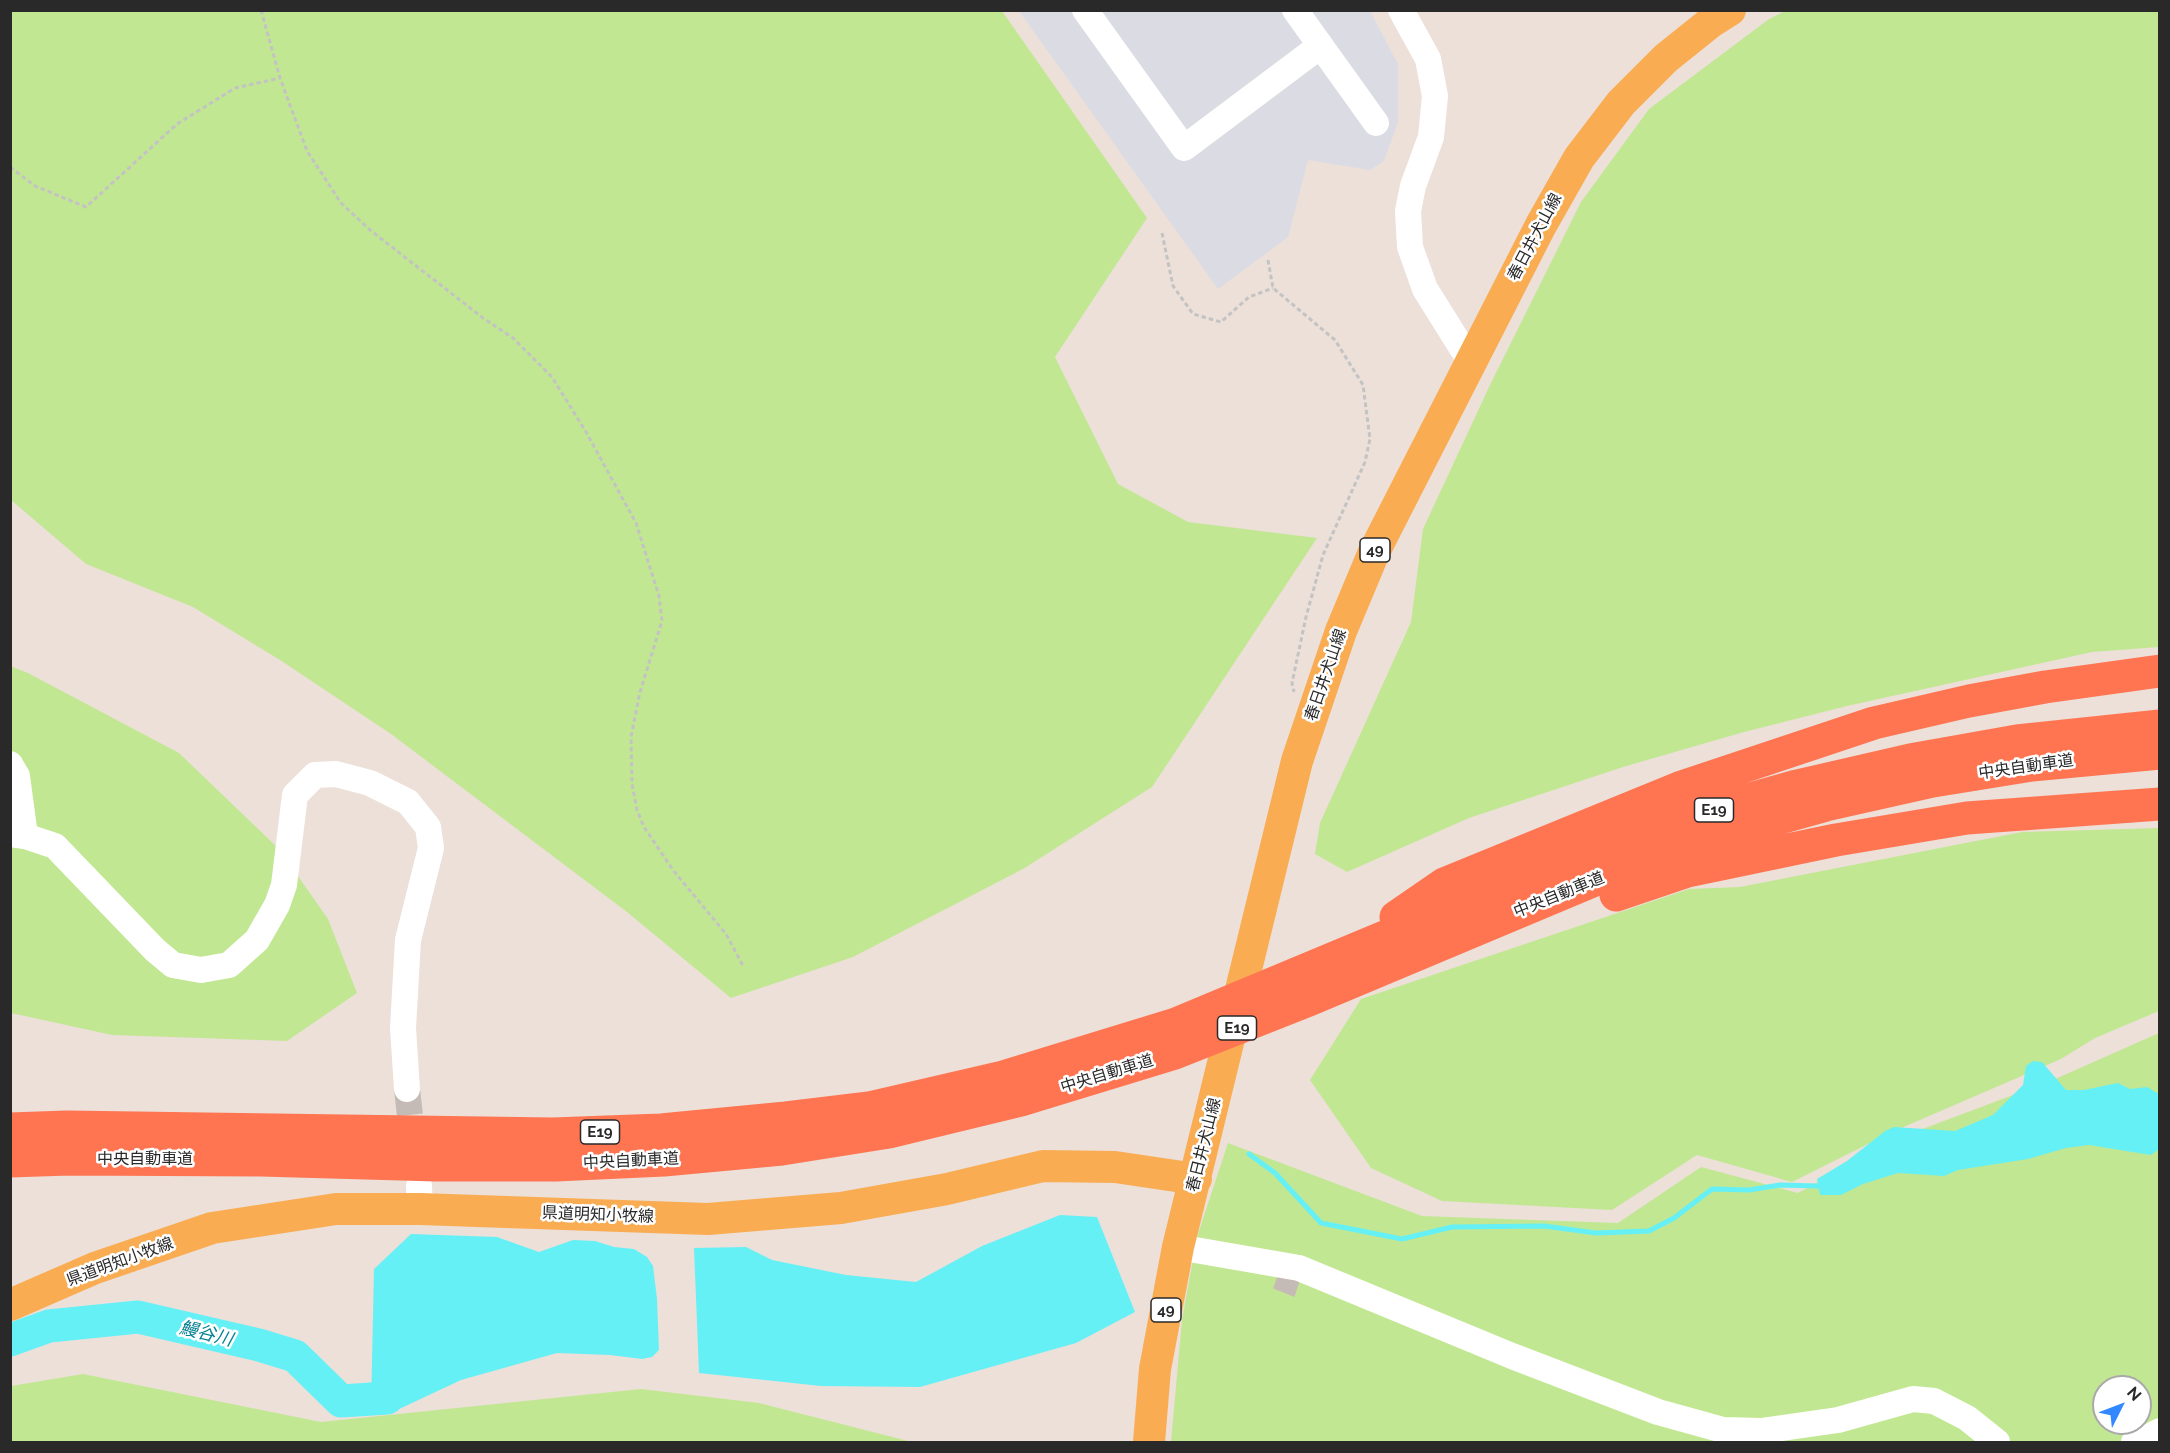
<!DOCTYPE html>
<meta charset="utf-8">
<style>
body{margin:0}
#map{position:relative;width:2170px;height:1453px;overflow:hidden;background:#ece0d9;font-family:Raleway,sans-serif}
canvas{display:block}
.frame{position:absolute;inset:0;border:12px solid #292929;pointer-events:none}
.north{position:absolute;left:2092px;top:1375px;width:60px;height:60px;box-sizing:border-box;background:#fff;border:2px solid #a9a9a9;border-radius:50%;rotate:48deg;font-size:16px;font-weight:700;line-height:24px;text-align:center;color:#292929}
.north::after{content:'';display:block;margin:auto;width:21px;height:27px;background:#3488ff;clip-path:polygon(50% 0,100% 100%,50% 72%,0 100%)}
</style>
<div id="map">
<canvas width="2170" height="1453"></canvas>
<div class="frame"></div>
<div class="north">N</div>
</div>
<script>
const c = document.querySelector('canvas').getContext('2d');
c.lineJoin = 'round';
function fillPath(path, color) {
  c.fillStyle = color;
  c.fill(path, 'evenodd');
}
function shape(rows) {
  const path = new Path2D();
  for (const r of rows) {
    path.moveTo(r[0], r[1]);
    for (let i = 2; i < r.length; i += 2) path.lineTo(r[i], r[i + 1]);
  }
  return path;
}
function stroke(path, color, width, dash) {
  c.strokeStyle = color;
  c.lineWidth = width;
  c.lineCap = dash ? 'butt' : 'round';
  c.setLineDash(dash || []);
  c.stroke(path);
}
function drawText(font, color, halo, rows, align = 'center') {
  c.font = font + ' Raleway,"Noto Sans JP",sans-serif';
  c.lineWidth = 5;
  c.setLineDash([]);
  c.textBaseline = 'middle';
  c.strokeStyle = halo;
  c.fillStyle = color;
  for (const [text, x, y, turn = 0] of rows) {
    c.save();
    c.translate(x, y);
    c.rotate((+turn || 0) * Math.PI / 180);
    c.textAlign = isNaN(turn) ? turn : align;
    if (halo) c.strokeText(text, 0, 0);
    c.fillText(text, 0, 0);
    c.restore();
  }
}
fillPath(shape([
 [1019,11,1370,11,1398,64,1398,122,1384,161,1370,170,1308,160,1288,237,1218,289]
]), '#dbdbe4');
fillPath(shape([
 [1787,10,2159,11,2159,647,2092,652,1847,706,1744,732,1623,767,1469,818,1347,872,1315,854,1320,823,1411,622,1423,529,1490,385,1581,202,1649,109,1769,19],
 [1002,11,1147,218,1055,357,1118,484,1188,522,1317,538,1152,787,1023,869,853,957,731,998,627,912,391,734,280,660,193,607,86,564,11,500,11,11],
 [10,666,28,673,179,753,279,849,328,919,357,993,287,1041,112,1035,11,1013],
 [2159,828,2159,1011,2095,1038,2061,1059,1892,1132,1792,1182,1697,1155,1612,1210,1442,1201,1371,1168,1310,1080,1361,999,1689,889,1740,887,2022,832],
 [2159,1033,2159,1442,1171,1442,1182,1320,1197,1237,1228,1143,1422,1216,1618,1223,1701,1167,1798,1193,1896,1139,2053,1080],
 [2104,1387,2140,1387,2140,1423,2104,1423],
 [83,1374,321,1422,641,1389,759,1403,912,1442,11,1442,11,1386]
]), '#c2e792');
fillPath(shape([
 [2033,1061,2042,1062,2066,1090,2084,1090,2118,1083,2130,1089,2147,1087,2159,1094,2159,1149,2151,1155,2089,1145,2066,1148,2028,1159,1958,1170,1944,1176,1898,1173,1863,1184,1841,1195,1820,1195,1817,1179,1847,1161,1885,1131,1894,1127,1955,1131,1993,1115,2023,1085,2026,1066],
 [1060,1215,1097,1217,1135,1312,1076,1343,920,1387,821,1386,699,1373,694,1248,746,1247,772,1260,846,1275,916,1282,982,1246],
 [411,1234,497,1237,539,1252,573,1240,595,1241,614,1247,634,1249,647,1257,653,1266,657,1299,659,1350,652,1357,642,1359,610,1355,557,1353,461,1380,397,1410,371,1407,374,1269]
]), '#65f0f6');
stroke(shape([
 [1249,1154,1275,1173,1321,1223,1402,1239,1452,1227,1544,1226,1596,1233,1649,1231,1674,1218,1712,1189,1749,1190,1780,1185,1818,1186]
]), '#65f0f6', 5);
stroke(shape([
 [10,1340,49,1326,138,1317,259,1345,295,1356,341,1401,387,1398]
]), '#65f0f6', 33);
const building = shape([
 [1280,1271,1300,1278,1294,1296,1274,1288,1280,1271]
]);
fillPath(building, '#c4bab6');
stroke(building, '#c7bcb3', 1.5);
stroke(shape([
 [407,1089,414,1151]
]), '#c5bbb6', 26, [26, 13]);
stroke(shape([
 [261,10,280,78,307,151,341,203,370,230,483,318,513,338,552,377,586,432,636,523,659,596,662,621,640,692,631,737,632,784,637,810,644,827,673,870,726,934,743,966],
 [10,167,35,186,86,207,177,124,235,88,280,78],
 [1162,233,1173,286,1193,314,1221,322,1249,297,1273,288],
 [1268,260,1273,288,1335,340,1363,385,1370,439,1365,462,1323,555,1306,617,1292,683,1294,692]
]), '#c3c3c3', 3, [4.5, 3]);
stroke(shape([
 [1085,10,1184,148,1320,46],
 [1295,10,1376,123],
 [1401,10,1428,59,1435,96,1431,137,1413,186,1408,211,1410,247,1425,289,1470,361],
 [10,764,17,776,25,836],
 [10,834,25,836,55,846,155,950,173,965,201,970,229,965,257,940,277,905,284,885,295,795,315,775,336,774,370,783,408,802,428,827,431,848,408,940,403,1028,407,1089],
 [419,1186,420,1209],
 [1178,1247,1299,1268,1512,1356,1658,1412,1723,1430,1761,1431,1838,1420,1913,1399,1934,1401,1967,1418,1997,1442],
 [2134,1442,2143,1440,2160,1431]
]), '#fff', 26);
stroke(shape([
 [10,1305,95,1268,212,1228,336,1209,420,1209,708,1219,841,1208,947,1189,1043,1166,1115,1167,1196,1179],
 [1149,1442,1155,1369,1178,1247,1297,761,1341,631,1374,552,1541,225,1579,158,1621,103,1666,58,1711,22,1730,10]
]), '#f9ac52', 32);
stroke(shape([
 [1616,895,1687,871,1836,840,1967,818,2160,804],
 [1396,917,1444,884,1679,788,1874,723,1969,701,2045,687,2160,671],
 [10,1129,67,1127,553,1134,661,1130,786,1118,869,1108,1003,1077,1176,1024,1550,868,1698,814,1797,786,1910,760,2017,741,2160,726],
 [10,1161,69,1159,261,1160,436,1165,556,1165,664,1160,782,1149,889,1132,1021,1100,1175,1053,1309,1000,1597,879,1697,841,1826,805,1933,781,2032,765,2160,753]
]), '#ff7552', 33);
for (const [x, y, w] of [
 [1375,550,30],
 [1714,810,39],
 [1237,1028,39],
 [600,1132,39],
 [1166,1310,30]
]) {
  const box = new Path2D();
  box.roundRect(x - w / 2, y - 12, w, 24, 4.5);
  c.fillStyle = '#fff';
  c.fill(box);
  stroke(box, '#292929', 1.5);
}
drawText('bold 15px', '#292929', null, [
 ["49",1375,550],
 ["E19",1714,810],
 ["E19",1237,1028],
 ["E19",600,1132],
 ["49",1166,1310]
]);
drawText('16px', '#292929', '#fff', [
 ["春日井犬山線",1535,237,-62],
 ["春日井犬山線",1326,675,-71],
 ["中央自動車道",2026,767,-8],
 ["中央自動車道",1559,895,-22],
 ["中央自動車道",1107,1074,-17],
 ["春日井犬山線",1204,1145,-76],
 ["中央自動車道",145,1159],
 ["中央自動車道",631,1161,-3],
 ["県道明知小牧線",598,1215,2],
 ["県道明知小牧線",120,1262,-20]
]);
drawText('italic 18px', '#068292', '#fff', [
 ["鰻谷川",206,1334,14]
]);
</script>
